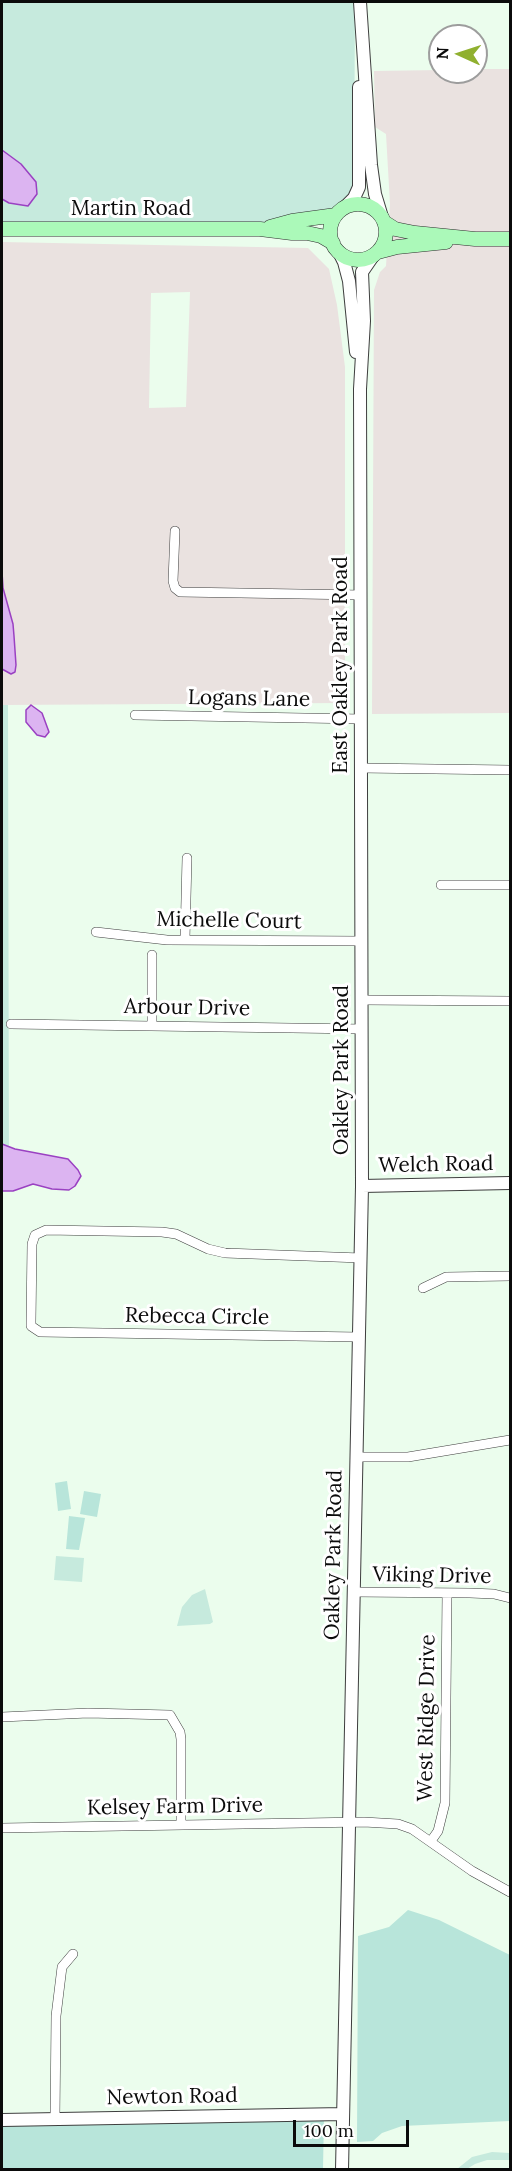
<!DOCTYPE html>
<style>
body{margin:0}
#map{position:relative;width:512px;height:2171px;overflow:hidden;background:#ebfded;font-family:Lora,serif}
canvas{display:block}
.frame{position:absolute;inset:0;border:3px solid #0b0b0b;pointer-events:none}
.north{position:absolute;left:428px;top:24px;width:60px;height:60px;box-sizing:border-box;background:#fff;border:2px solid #9d9d9d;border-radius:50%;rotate:273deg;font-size:16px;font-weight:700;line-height:24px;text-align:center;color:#0b0b0b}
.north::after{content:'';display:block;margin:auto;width:21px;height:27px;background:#90b02f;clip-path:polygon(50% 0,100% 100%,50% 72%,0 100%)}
.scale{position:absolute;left:293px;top:2120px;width:116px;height:27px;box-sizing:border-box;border:3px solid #0b0b0b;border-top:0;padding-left:8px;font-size:18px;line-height:21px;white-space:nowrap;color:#0b0b0b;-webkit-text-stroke:4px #fff;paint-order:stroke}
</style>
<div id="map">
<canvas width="512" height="2171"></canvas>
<div class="frame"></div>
<div class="north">N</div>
<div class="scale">100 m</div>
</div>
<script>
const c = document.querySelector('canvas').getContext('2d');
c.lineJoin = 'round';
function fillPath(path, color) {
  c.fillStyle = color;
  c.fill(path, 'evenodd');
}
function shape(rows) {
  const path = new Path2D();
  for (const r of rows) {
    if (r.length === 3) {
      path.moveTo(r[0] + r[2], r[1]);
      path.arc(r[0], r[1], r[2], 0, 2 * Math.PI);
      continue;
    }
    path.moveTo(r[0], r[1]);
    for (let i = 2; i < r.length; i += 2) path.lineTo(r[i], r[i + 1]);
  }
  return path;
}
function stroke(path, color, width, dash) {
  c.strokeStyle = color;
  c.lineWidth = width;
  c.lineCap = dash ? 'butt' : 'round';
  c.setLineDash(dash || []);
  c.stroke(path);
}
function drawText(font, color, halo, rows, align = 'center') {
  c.font = font + ' Lora,serif';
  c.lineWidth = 6;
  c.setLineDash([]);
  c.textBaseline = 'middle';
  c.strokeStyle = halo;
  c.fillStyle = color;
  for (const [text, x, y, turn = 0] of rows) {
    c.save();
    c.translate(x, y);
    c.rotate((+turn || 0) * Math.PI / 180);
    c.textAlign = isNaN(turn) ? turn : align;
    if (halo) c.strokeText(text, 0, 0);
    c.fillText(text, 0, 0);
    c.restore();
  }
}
fillPath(shape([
 [476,69,510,69,510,713,372,714,374,290,380,272,386,266,390,204,386,134,375,127,374,71,440,70,440,72,476,72],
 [2,242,308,248,329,269,337,305,345,367,345,703,2,705],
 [190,292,186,407,149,408,151,293]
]), '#eae2e0');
fillPath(shape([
 [67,1481,71,1509,58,1511,55,1483],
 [84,1491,101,1494,97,1517,80,1514],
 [69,1516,85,1518,79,1550,66,1549],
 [408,1910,439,1920,510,1955,510,2121,402,2126,382,2133,373,2141,357,2142,358,1936,389,1927],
 [324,2116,323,2169,2,2169,2,2124]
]), '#b8e5da');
fillPath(shape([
 [2,2,355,2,354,188,334,211,263,227,2,226],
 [2,705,8,705,9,1179,2,1179],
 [56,1556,84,1558,82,1582,54,1580],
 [205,1589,213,1622,210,1624,177,1626,182,1607,192,1595],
 [492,2152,510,2153,510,2160,487,2160,475,2164,467,2169,457,2169,472,2157]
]), '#c6eadd');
const water = shape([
 [2,150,21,164,36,182,37,194,28,206,9,203,2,199,2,150],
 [2,572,3,588,13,624,14,636,16,665,15,672,11,674,2,669,2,572],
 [31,705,42,713,49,732,45,737,37,735,26,722,26,710,31,705],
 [2,1144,15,1149,68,1159,78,1170,81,1176,75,1186,69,1190,52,1189,33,1184,13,1191,2,1191,2,1144]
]);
fillPath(water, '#dcb4f1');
stroke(water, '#9a41c2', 1.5);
const minor = shape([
 [175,531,173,581,175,588,180,592,361,595],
 [135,715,361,719],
 [361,768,510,770],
 [441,885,510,885],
 [96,932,167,940,362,941],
 [185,939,187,858],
 [152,955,152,1025],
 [362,1000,510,1001],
 [11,1024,362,1029],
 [423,1288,446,1277,510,1276],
 [359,1337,40,1332,31,1326,31,1322,32,1244,35,1235,46,1230,162,1232,176,1234,208,1249,225,1253,361,1258],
 [356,1457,408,1457,510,1440],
 [353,1592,470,1593,494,1594,510,1598],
 [2,1717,88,1713,170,1715,180,1732,181,1739,181,1824],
 [2,1828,364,1822,398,1824,412,1829,472,1871,510,1892],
 [431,1841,438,1831,445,1803,447,1593],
 [55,2119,56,2016,62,1967,73,1954]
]);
const tertiary = shape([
 [360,2,371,165,375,194,382,217],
 [344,208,354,198,359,187,359,87],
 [339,252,344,262,349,281,356,352],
 [362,1186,510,1183],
 [2,2120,343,2114],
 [342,2170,362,1186,360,389,364,321,362,272,373,256]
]);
const secondary = shape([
 [358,232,28],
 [384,222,395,229,415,233,475,239,510,239],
 [270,227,292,221,336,215],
 [2,229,260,229,292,233,307,233,321,236,333,243],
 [378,252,397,247,446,242]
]);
stroke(minor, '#3e3e3e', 10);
stroke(tertiary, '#3e3e3e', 14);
stroke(secondary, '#2d2d2d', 15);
stroke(minor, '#fff', 9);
stroke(tertiary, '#fff', 12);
stroke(secondary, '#abf9b9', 14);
drawText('21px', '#0b0b0b', '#fff', [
 ["Martin Road",131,209],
 ["East Oakley Park Road",341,665,-90],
 ["Logans Lane",249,699,1],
 ["Michelle Court",229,921,1],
 ["Arbour Drive",187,1008,1],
 ["Oakley Park Road",342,1070,-90],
 ["Welch Road",436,1165,-1],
 ["Rebecca Circle",197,1317,1],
 ["Oakley Park Road",334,1555,-89],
 ["Viking Drive",432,1576,1],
 ["West Ridge Drive",427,1718,-89],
 ["Kelsey Farm Drive",175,1807,-1],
 ["Newton Road",172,2097,-1]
]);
</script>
